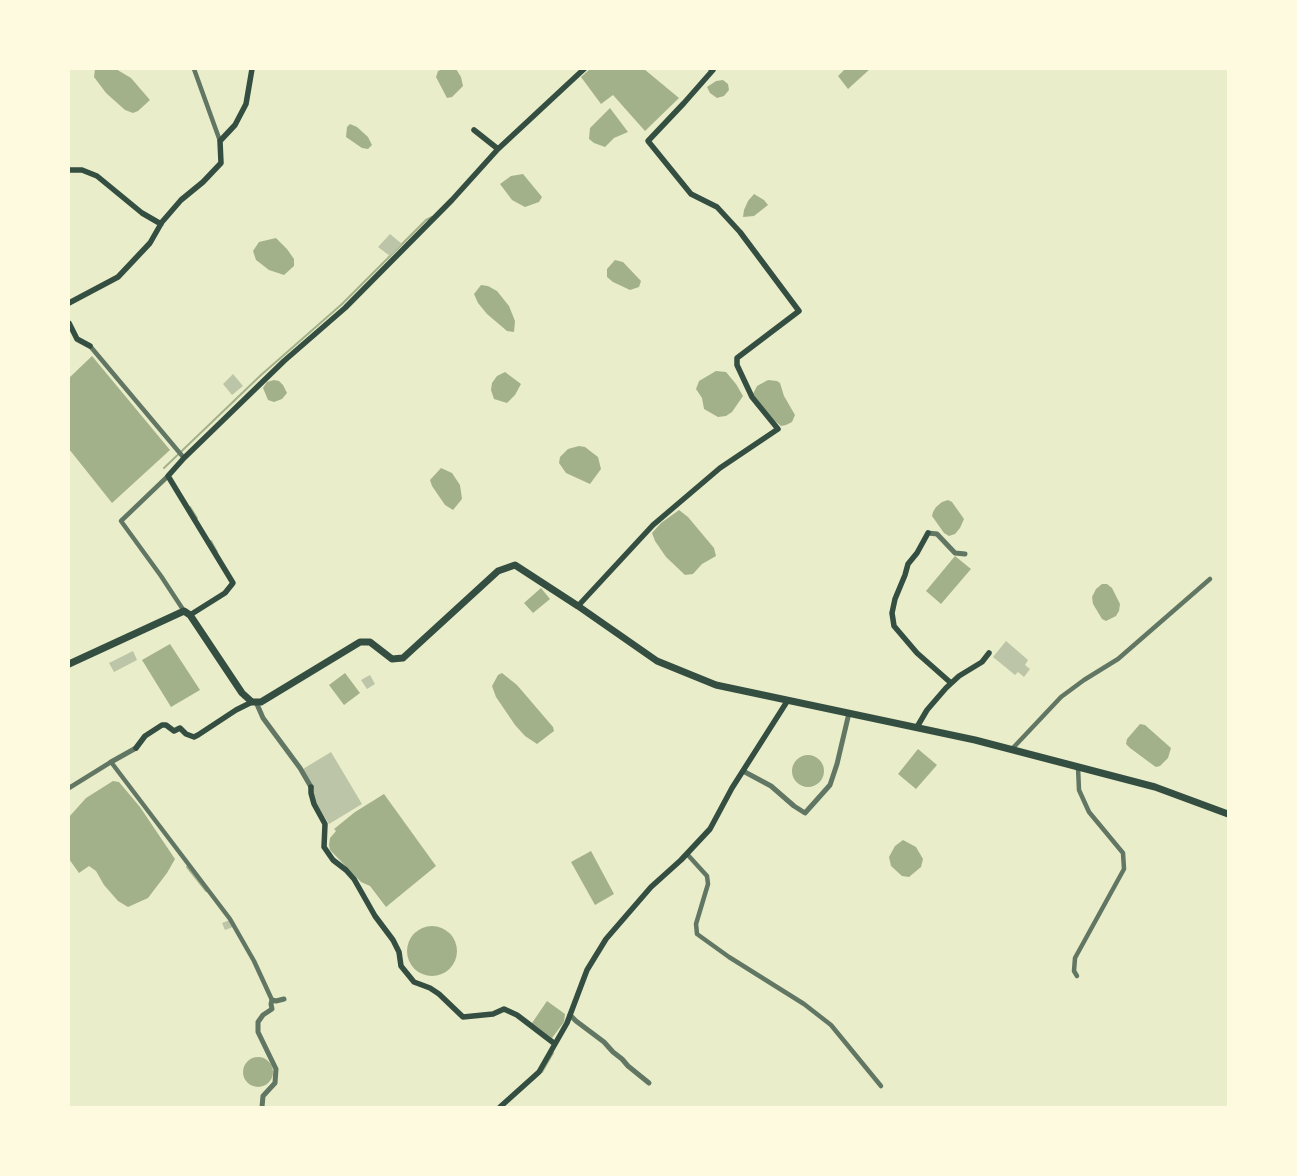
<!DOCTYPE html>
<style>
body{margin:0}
#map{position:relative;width:1297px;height:1176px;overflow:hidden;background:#e9edc9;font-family:"Source Serif 4",serif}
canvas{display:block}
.frame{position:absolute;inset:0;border:70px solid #fefae0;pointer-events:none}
</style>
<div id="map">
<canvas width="1297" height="1176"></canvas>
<div class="frame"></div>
</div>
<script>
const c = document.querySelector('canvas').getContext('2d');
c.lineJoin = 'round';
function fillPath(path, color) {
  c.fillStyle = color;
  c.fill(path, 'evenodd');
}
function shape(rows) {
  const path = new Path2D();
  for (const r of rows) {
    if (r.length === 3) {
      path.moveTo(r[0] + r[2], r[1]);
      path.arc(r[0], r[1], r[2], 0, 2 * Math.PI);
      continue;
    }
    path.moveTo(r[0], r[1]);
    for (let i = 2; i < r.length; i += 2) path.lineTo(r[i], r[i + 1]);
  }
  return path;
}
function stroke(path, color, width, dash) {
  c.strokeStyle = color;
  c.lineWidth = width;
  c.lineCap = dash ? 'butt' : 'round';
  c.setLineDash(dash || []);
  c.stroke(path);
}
fillPath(shape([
 [95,69,116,69,131,78,150,100,138,111,133,113,125,110,106,93,94,77],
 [443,69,456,69,461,77,463,86,452,97,447,98,436,77,438,71],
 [590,69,644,69,679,98,645,131,613,95,601,104,581,77],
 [845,69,870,69,848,89,838,76],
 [723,80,728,84,729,90,724,96,717,98,710,93,707,87,716,81],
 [610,108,628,132,614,138,605,147,594,143,589,139,590,128],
 [350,124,357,127,368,137,372,145,368,149,362,148,346,137,347,127],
 [523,174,542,197,539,202,525,207,512,200,500,184,511,176],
 [754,194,764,200,768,205,754,216,743,217,744,210,748,201],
 [276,238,287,249,294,259,294,266,284,275,269,270,256,260,253,251,259,242],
 [615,260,623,262,641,281,639,287,630,290,613,282,607,277,607,269],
 [481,285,488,286,497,291,509,306,515,321,514,332,507,331,487,314,478,303,474,294],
 [92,356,170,450,112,503,69,449,69,378],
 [716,371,726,372,736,384,743,396,732,412,726,416,718,417,704,409,702,398,696,389,699,381],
 [505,372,521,384,515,395,507,403,494,399,491,390,492,383,497,376],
 [274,380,279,381,283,385,287,393,282,399,274,402,268,400,263,388,267,382],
 [768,380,777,381,780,383,784,396,795,415,792,422,786,425,781,426,775,421,753,394,757,386],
 [579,446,585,447,598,457,601,469,590,484,566,473,559,463,560,457,568,449],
 [441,468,452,473,460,485,462,499,453,510,445,505,432,486,430,480],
 [948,500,952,502,964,519,960,528,955,534,949,536,944,533,932,516,933,512,936,507,942,502],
 [679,510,688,517,714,548,716,556,702,564,693,574,685,575,666,557,655,541,652,533,661,523],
 [955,556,971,569,941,604,926,591],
 [1102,584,1107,584,1112,588,1120,604,1119,611,1116,616,1106,621,1102,619,1093,604,1092,597,1096,589],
 [541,588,550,599,533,613,524,603],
 [170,644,200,690,171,707,142,660],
 [345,673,360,693,344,705,329,685],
 [502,673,517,685,553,727,554,731,537,744,525,736,515,725,496,697,492,686,498,675],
 [1140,724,1145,725,1171,748,1168,758,1160,766,1156,767,1153,765,1130,748,1126,744,1127,739],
 [918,749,937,765,916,789,898,774],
 [808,771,16],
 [113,781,119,782,140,807,175,859,167,873,148,898,128,907,118,901,104,885,96,871,89,866,79,873,69,859,69,817,86,798],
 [384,794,436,866,386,907,370,886,361,882,330,850,329,845,330,838,336,831,334,829,355,812],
 [903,840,916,847,923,859,921,867,909,877,902,876,891,866,889,857,895,846],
 [591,851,614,894,595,905,571,862],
 [432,951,25],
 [547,1001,565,1014,564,1022,552,1038,532,1023],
 [258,1072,15]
]), '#a3b18a');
stroke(shape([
 [164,468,261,375,342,304,426,220,432,217],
 [190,507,197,518],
 [211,541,217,552],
 [187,867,206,891],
 [542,1072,553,1053]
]), '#a3b18a', 2);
fillPath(shape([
 [390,234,402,244,390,256,378,247],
 [233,374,243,386,232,395,223,384],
 [1006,641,1028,660,1025,665,1030,669,1024,677,1018,672,1015,675,993,657],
 [133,651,137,660,114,672,109,663],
 [370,675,375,684,367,689,361,680],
 [331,752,362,804,329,824,317,805,303,769],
 [230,920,233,927,225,930,222,923]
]), '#bcc5a7');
stroke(shape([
 [194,69,220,141],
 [90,346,184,458],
 [168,476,121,521,161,576,184,611],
 [1012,749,1061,697,1084,680,1118,659,1210,579],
 [69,788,111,762,230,919,254,961,272,1000],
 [687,854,707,876,708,884,696,924,697,934,729,957,804,1004,831,1025,881,1086],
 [1077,976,1074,971,1075,958,1124,869,1123,853,1089,812,1079,790,1078,767]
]), '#617663', 4.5);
stroke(shape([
 [928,533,937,534,955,553,965,554],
 [256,702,263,718,300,768,311,787],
 [111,762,136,748],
 [743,771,771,786,794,806,805,813,830,785,837,764,849,713],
 [570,1015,576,1021,604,1042,613,1052,622,1059,628,1066,649,1083],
 [262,1107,263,1096,275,1083,276,1069,258,1032,258,1022,263,1015,272,1009,271,1004,272,1000,276,1001,284,999]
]), '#617663', 5);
stroke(shape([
 [474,130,498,149],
 [69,170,82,170,97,176,142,213,161,224],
 [69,303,118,277,150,243,162,222,181,200,203,182,221,163,220,141,235,125,246,104,252,69],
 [69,323,77,339,90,346],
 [928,533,917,553,908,564,905,575,895,599,892,613,894,626,917,653,951,683],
 [578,606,653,525,720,468,778,429,752,397,737,365,737,358,799,311,740,232,717,207,691,194,648,141,684,103,713,70,711,69],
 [190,615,225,593,233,583,168,476,184,458,284,361,345,308,452,200,498,149,584,69],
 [917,727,927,710,946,688,959,676,982,662,989,653],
 [136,748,145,736,162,725,166,725,174,731,180,728,186,734,194,737,198,735,236,710,252,702],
 [311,787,311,793,314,804,325,824,324,847,333,860,346,870,354,879,375,916,393,940,399,952,401,966,414,982,430,988,439,994,463,1017,493,1014,504,1009,517,1015,555,1044],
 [500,1107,539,1072,567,1023,587,970,606,939,651,887,681,860,710,829,732,788,788,700]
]), '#344e41', 5.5);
stroke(shape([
 [69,664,184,611,190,615,242,693,252,702,261,702,360,642,370,642,392,659,403,658,498,571,515,565,578,606,657,661,716,685,975,740,1155,787,1228,814]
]), '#344e41', 7);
</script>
